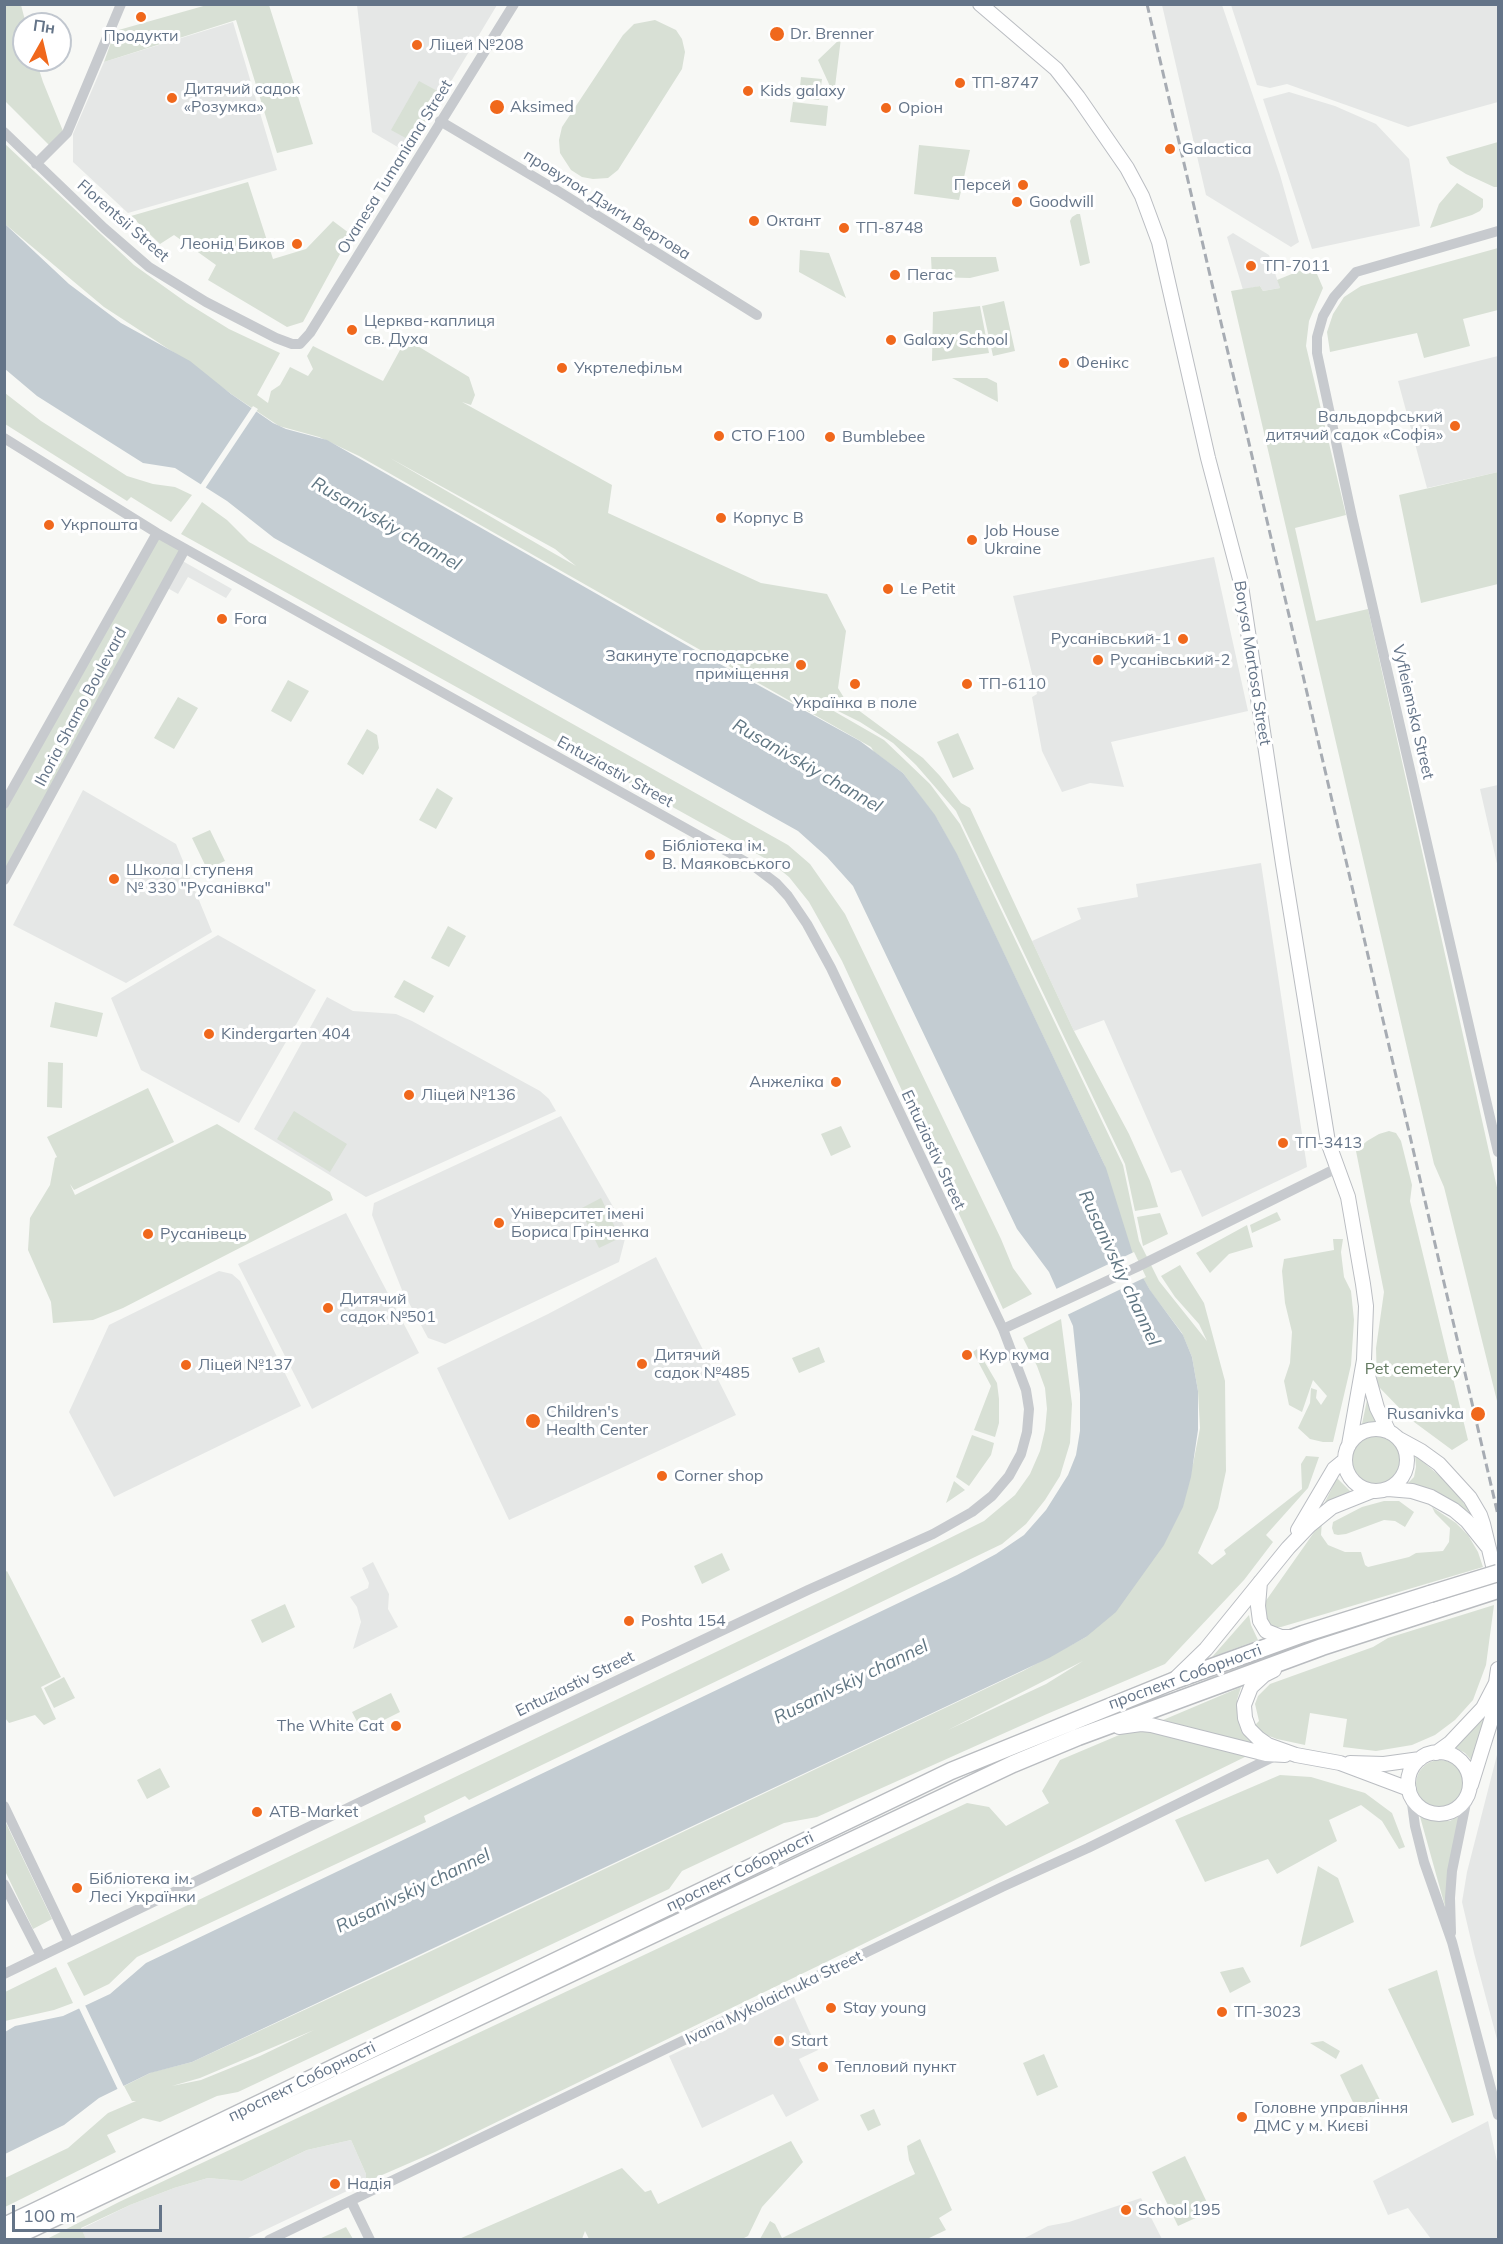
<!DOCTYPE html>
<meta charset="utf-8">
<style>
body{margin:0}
#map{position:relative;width:1503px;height:2244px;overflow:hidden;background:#f7f8f5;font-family:Mulish,sans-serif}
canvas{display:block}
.frame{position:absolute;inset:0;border:6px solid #647488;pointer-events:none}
.north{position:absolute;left:12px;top:12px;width:60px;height:60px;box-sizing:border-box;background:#fff;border:2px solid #c1c7cf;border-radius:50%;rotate:8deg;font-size:16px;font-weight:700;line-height:24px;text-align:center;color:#647488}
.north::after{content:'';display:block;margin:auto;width:21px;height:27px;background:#f0681c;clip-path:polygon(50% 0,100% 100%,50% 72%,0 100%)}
.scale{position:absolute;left:12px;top:2205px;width:150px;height:27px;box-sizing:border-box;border:3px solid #647488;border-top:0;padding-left:8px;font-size:18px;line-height:21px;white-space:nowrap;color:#647488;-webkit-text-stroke:4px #fff;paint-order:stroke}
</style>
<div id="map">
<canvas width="1503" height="2244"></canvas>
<div class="frame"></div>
<div class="north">Пн</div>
<div class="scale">100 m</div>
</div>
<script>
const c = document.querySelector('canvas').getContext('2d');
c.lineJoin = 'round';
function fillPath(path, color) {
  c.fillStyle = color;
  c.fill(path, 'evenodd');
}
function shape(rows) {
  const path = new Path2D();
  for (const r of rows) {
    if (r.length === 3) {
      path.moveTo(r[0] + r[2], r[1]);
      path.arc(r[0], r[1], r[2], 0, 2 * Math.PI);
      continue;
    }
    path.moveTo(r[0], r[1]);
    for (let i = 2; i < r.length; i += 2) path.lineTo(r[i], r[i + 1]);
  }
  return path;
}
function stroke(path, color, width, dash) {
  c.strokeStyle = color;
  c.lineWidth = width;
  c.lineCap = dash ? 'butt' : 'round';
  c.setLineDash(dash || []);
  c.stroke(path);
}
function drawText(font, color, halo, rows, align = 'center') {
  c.font = font + ' Mulish,sans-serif';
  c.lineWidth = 6;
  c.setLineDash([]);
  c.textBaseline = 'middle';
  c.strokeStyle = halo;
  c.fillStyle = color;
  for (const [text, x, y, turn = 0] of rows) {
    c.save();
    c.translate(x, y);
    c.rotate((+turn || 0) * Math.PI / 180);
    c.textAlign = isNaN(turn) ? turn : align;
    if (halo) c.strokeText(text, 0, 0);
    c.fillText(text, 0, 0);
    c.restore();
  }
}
fillPath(shape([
 [357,5,497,5,408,153,372,132],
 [1162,5,1222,5,1280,175,1299,242,1291,247,1206,195],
 [1231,5,1498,5,1498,102,1408,127,1287,84,1270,88,1257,85],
 [233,22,277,170,128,213,73,162,73,134,104,62],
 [1289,92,1335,106,1376,124,1409,159,1420,226,1312,249,1263,99],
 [1233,233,1269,255,1280,288,1263,291,1260,286,1243,290,1227,237],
 [1498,356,1498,472,1427,488,1398,381],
 [1214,557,1248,711,1111,742,1124,787,1090,783,1062,792,1042,751,1032,697,1037,694,1013,596],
 [179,559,232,589,226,598,188,577,178,594,164,586],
 [1498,785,1498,868,1480,789],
 [83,790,176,844,212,932,126,983,13,925],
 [1261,863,1307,1167,1202,1217,1181,1170,1171,1173,1104,1020,1074,1031,1032,941,1081,919,1077,908,1138,897,1136,884],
 [218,935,316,990,239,1123,141,1070,111,998],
 [327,997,353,1011,396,1014,412,1021,540,1091,549,1099,556,1111,366,1197,254,1129],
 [561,1116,627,1231,619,1262,445,1344,428,1338,402,1290,372,1215,374,1203],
 [346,1213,419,1353,312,1409,238,1264],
 [656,1257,736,1415,509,1520,437,1368,548,1314],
 [219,1271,232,1274,240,1281,301,1406,114,1497,69,1412,109,1325],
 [373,1562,389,1594,388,1609,398,1627,353,1649,361,1622,357,1607,350,1597,368,1588,369,1583,362,1568],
 [1498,1751,1498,2043,1474,1953,1462,1902,1467,1872],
 [794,1997,818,2050,799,2059,819,2100,786,2117,773,2094,702,2128,669,2056],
 [1488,2121,1498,2166,1498,2239,1431,2239,1408,2208,1388,2215,1373,2181],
 [351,2140,366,2174,366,2182,246,2239,86,2239,81,2229,130,2205,174,2188,208,2178,242,2181,307,2150],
 [1141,2198,1162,2239,1023,2239,1048,2226,1069,2222]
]), '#e5e7e6');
fillPath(shape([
 [4,5,21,5,26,24,24,24,24,60,36,60,43,82,63,131,50,146,5,101],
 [207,5,269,5,313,144,277,153,236,20,104,62,115,31],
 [655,20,676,30,682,39,685,52,682,69,618,170,608,178,593,179,582,177,571,170,560,153,559,140,562,127,623,35,634,24],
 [841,38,834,95,818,60],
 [801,77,822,79,819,100,799,97],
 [419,81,441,93,413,142,391,130],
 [793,102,828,106,826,126,790,122],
 [1498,142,1498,187,1494,187,1466,174,1450,164,1446,157],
 [4,143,134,265,187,303,229,329,280,353,257,395,268,403,271,391,280,385,290,367,308,376,313,369,307,356,313,346,383,381,406,339,469,377,475,395,471,405,462,402,612,485,608,513,761,583,827,594,846,631,838,688,846,701,923,758,940,776,961,803,970,808,1074,1031,1129,1134,1150,1181,1158,1207,1135,1211,1125,1164,956,811,916,765,893,743,860,722,806,695,884,740,930,784,960,824,1123,1165,1139,1241,1159,1281,1207,1341,1199,1324,1175,1297,1161,1276,1180,1265,1204,1303,1225,1381,1226,1471,1218,1508,1198,1553,1212,1565,1226,1554,1224,1550,1302,1489,1301,1464,1306,1456,1319,1457,1308,1488,1266,1535,1273,1542,1244,1580,1165,1664,1047,1714,817,1817,784,1823,682,1871,669,1889,238,2092,217,2096,160,2122,143,2118,107,2135,116,2152,5,2207,5,2178,68,2148,108,2113,136,2101,132,2101,124,2086,152,2072,192,2062,410,1961,1023,1671,1086,1637,1193,1464,1200,1428,1198,1391,1192,1357,1182,1333,1151,1292,1139,1271,1129,1246,1104,1164,958,857,937,819,903,773,874,752,871,747,359,456,319,437,279,426,234,396,173,352,104,307,5,224],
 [390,458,555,549,576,566,548,550],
 [1083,1661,1046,1684,948,1730],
 [314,2030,260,2056,201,2080,172,2086,200,2078],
 [919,145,970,150,959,200,914,194],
 [248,182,273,259,306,249,333,221,349,233,340,254,303,322,287,327,208,280,216,265,174,235,160,244,131,216],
 [1457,183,1483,199,1483,207,1480,211,1472,215,1430,228,1439,204],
 [1077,214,1080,214,1090,263,1080,266,1070,221,1072,217],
 [1498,248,1498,310,1463,319,1470,346,1424,358,1417,333,1330,352,1327,332,1333,314,1344,297,1361,286],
 [800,250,829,253,846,298,799,272],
 [931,257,996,257,999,271,970,278,932,277],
 [1304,269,1317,274,1323,288,1309,321,1306,346,1346,515,1295,528,1316,621,1368,609,1498,1192,1498,1405,1444,1187,1434,1164,1231,291,1260,286,1263,291,1280,288,1277,280],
 [1004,301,1015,351,993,356,982,306],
 [980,306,989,353,932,361,933,312],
 [952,378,987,378,997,383,998,402],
 [5,393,41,421,127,476,153,484,175,487,192,495,171,522,131,497,127,501,5,424],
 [1498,472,1498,584,1421,603,1399,495],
 [202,502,227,520,249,542,788,845,810,864,845,914,1001,1239,1013,1268,1032,1294,1003,1309,842,961,809,902,789,877,768,860,181,534],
 [157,533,185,549,5,880,5,804],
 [288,680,309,691,291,722,271,711],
 [178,697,198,708,174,749,154,738],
 [367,729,377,735,379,748,363,775,347,764],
 [958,733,974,769,953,778,937,742],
 [437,788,453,798,436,829,419,820],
 [210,830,225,861,207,869,192,838],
 [448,926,466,936,449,967,431,958],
 [404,980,434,996,424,1013,394,997],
 [55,1002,103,1013,97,1037,50,1027],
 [48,1062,63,1063,62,1108,47,1107],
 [148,1088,174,1142,74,1190,70,1184,75,1195,217,1124,330,1192,333,1200,123,1308,93,1320,53,1323,51,1302,28,1250,30,1218,50,1185,55,1158,57,1157,47,1137],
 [294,1111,347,1144,330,1172,277,1139],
 [841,1126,851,1147,831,1156,821,1134],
 [1389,1131,1396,1133,1401,1141,1412,1185,1410,1201,1468,1440,1452,1450,1410,1419,1377,1385,1376,1348,1384,1292,1356,1151,1367,1141,1379,1134],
 [601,1198,620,1238,599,1248,580,1209],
 [1277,1212,1281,1220,1252,1233,1250,1225],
 [1160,1213,1168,1234,1143,1246,1137,1217],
 [1247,1225,1253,1247,1229,1254,1210,1273,1196,1253],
 [1333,1239,1343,1239,1341,1252,1344,1277,1351,1291,1354,1320,1351,1365,1333,1442,1323,1442,1310,1439,1298,1428,1310,1403,1311,1388,1317,1390,1316,1398,1321,1405,1327,1396,1313,1380,1302,1412,1289,1405,1284,1381,1290,1363,1292,1332,1285,1303,1282,1271,1284,1259,1334,1250],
 [1061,1319,1072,1404,1070,1443,1060,1476,1045,1500,1026,1524,1002,1544,469,1800,465,1796,424,1816,426,1822,137,1957,109,1984,84,1996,67,1963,839,1593,984,1521,1015,1495,1030,1474,1040,1451,1045,1430,1047,1409,1045,1388,1037,1366,1023,1338],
 [819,1347,825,1362,799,1373,792,1358],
 [977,1349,997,1383,999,1399,999,1423,995,1437,974,1430,991,1386,973,1352],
 [1367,1400,1376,1422,1362,1424],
 [972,1435,994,1443,991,1455,969,1486,956,1477],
 [1376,1461,25],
 [1415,1455,1449,1484,1472,1514,1431,1489,1408,1483,1414,1477,1416,1467],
 [1335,1476,1351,1492,1323,1506,1333,1486],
 [954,1481,965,1490,946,1503],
 [1384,1501,1399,1501,1414,1512,1405,1527,1395,1521,1384,1520,1346,1534,1338,1535,1334,1534,1332,1528,1333,1522,1362,1507],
 [1432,1507,1456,1523,1468,1535,1478,1552,1483,1567,1281,1627,1271,1627,1263,1614,1265,1602,1322,1521,1321,1535,1328,1545,1345,1552,1361,1552,1365,1565,1368,1567,1409,1557,1416,1553,1443,1551,1449,1542,1450,1528,1435,1513],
 [722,1553,730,1570,702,1584,694,1566],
 [7,1571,61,1677,41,1687,56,1719,44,1725,35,1715,9,1723,5,1718,4,1573],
 [285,1604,295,1627,262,1643,251,1620],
 [1494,1605,1486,1665,1473,1700,1455,1720,1435,1735,1412,1745,1376,1751,1343,1747,1347,1719,1310,1713,1305,1745,1277,1739,1261,1733,1254,1726,1259,1721,1255,1704,1258,1696,1270,1684,1373,1647,1388,1638],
 [1249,1615,1251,1625,1258,1640,1212,1657],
 [64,1677,75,1698,54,1708,44,1688],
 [1241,1687,1237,1700,1237,1714,1240,1727,1247,1738,1257,1747,1163,1720],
 [391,1693,400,1712,362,1731,352,1712],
 [1490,1708,1474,1763,1465,1753,1452,1746,1470,1732],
 [1131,1730,1172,1734,1249,1755,855,1948,435,2152,366,2182,366,2174,351,2140,307,2150,242,2181,208,2178,174,2188,130,2205,81,2228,86,2239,45,2240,119,2202,967,1803,989,1807,1006,1826,1049,1803,1042,1791,1060,1760],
 [1440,1784,24],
 [160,1768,170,1787,147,1799,137,1780],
 [1280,1775,1311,1777,1365,1793,1392,1813,1405,1847,1399,1849,1382,1821,1361,1805,1329,1820,1337,1841,1277,1874,1268,1859,1205,1882,1175,1820],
 [1419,1813,1433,1821,1450,1821,1461,1815,1446,1910],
 [5,1821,52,1919,33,1929,5,1871],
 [1318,1866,1338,1878,1354,1922,1300,1947],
 [56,1967,73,2003,54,2010,5,2021,5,1992],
 [1243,1967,1251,1982,1230,1993,1220,1972],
 [1437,1970,1474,2115,1452,2123,1388,1989],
 [1323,2041,1340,2051,1336,2059,1310,2043],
 [1044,2054,1058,2087,1037,2096,1023,2063],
 [1362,2064,1383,2106,1360,2117,1340,2075],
 [874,2109,881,2125,868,2131,860,2115],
 [920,2139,952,2210,939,2218,946,2230,927,2239,760,2239,770,2221,775,2224,782,2238,915,2174,909,2160,907,2146],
 [791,2141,803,2162,762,2207,748,2236,742,2239,589,2239,585,2231,582,2239,459,2239,622,2168,645,2192,651,2190,658,2204],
 [1185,2156,1211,2211,1178,2226,1152,2172],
 [346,2227,353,2239,319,2239]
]), '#d8e0d5');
fillPath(shape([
 [5,224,69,284,121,323,190,361,231,394,273,423,286,429,327,440,718,663,860,741,903,773,935,815,957,854,1106,1168,1137,1267,1150,1290,1183,1335,1192,1357,1198,1391,1198,1430,1191,1477,1183,1507,1164,1545,1116,1612,1086,1637,1049,1658,192,2062,150,2073,99,2098,64,2125,5,2154,5,2032,15,2026,63,2016,110,1994,146,1963,957,1575,996,1554,1024,1535,1046,1510,1068,1475,1076,1455,1080,1431,1080,1394,1073,1326,1049,1272,1017,1229,853,886,827,857,798,831,274,538,227,501,175,468,143,463,37,396,5,369]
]), '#c3ccd2');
fillPath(shape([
 [253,406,258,409,204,490,199,487],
 [1134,1252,1146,1277,1065,1316,1054,1290],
 [84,2003,125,2089,119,2092,78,2006]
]), '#f7f8f5');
const major = shape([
 [980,4,1056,69,1078,97,1127,168,1142,196,1159,242,1208,458,1240,579,1283,864,1328,1142,1348,1197,1363,1284,1366,1306,1364,1360,1349,1445],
 [1365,1365,1377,1408,1389,1432],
 [1376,1460,31],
 [1399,1439,1421,1451,1439,1464,1470,1498,1480,1515,1483,1524,1497,1582],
 [1388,1489,1412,1491,1431,1497,1454,1510,1467,1521,1487,1546],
 [1298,1530,1334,1469,1345,1460],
 [1260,1582,1258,1606,1260,1621,1266,1631,1281,1637,1294,1637],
 [1274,1670,1264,1675,1251,1687,1244,1705,1245,1718,1249,1729,1258,1738,1268,1745,1296,1755,1340,1763,1409,1789],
 [1175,1679,1206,1649,1288,1548,1310,1525,1332,1507,1372,1491],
 [1119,1727,1141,1724,1151,1725,1266,1754,1285,1755],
 [1439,1783,31],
 [1436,1753,1450,1743,1483,1708,1496,1683,1498,1669],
 [1350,1763,1384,1764,1420,1759],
 [1471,1785,1498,1698]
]);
const highway = shape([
 [4,2226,951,1771,1173,1681,1303,1634,1430,1594],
 [8,2240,1013,1764,1078,1737,1322,1647,1498,1590]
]);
stroke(major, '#babdc2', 16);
stroke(highway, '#b9bcc0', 19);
stroke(shape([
 [440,121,558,191,757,315],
 [4,132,104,228,149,267,206,302,276,338,292,344,300,344,310,333,514,4],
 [36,164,67,133,121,4],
 [1498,231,1356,272,1334,297,1323,316,1317,337,1317,353,1352,517,1498,1152],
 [4,438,157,533,755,867,776,883,788,896,807,924,831,968,1003,1329,1026,1390,1029,1409,1027,1432,1021,1454,1009,1476,992,1496,972,1512,933,1534,808,1590,379,1793,4,1974],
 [4,804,157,533],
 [4,880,185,549],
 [1003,1329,1137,1267,1337,1168],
 [1411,1796,1415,1826,1424,1862,1452,1942,1498,2115],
 [4,1806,69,1942],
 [4,1884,41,1956],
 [1451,1933,1450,1898,1452,1871,1468,1793],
 [351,2201,370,2240],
 [269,2240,1002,1887,1088,1848,1277,1755]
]), '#c7cace', 10);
stroke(major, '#fff', 14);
stroke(highway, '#fff', 16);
stroke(shape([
 [1147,4,1498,1515]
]), '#a7acb3', 3, [9, 4.5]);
const highwayBridge = shape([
 [1430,1594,1498,1573]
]);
stroke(highwayBridge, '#b9bcc0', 19, []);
stroke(highwayBridge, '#fff', 16);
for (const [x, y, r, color] of [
 [141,17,6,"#f0681c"],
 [777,34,8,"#f0681c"],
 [417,45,6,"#f0681c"],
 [960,83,6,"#f0681c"],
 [748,91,6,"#f0681c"],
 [172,98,6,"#f0681c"],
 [497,107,8,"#f0681c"],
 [886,108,6,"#f0681c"],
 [1170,149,6,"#f0681c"],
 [1023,185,6,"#f0681c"],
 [1017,202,6,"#f0681c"],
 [754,221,6,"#f0681c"],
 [844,228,6,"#f0681c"],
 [297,244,6,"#f0681c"],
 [1251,266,6,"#f0681c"],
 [895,275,6,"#f0681c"],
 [352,330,6,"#f0681c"],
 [891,340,6,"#f0681c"],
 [1064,363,6,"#f0681c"],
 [562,368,6,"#f0681c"],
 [1455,426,6,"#f0681c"],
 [719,436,6,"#f0681c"],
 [830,437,6,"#f0681c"],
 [721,518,6,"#f0681c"],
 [49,525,6,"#f0681c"],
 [972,540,6,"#f0681c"],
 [888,589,6,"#f0681c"],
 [222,619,6,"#f0681c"],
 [1183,639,6,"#f0681c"],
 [1098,660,6,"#f0681c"],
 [801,665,6,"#f0681c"],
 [855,684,6,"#f0681c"],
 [967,684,6,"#f0681c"],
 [650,855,6,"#f0681c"],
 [114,879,6,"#f0681c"],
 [209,1034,6,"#f0681c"],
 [836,1082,6,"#f0681c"],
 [409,1095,6,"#f0681c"],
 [1283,1143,6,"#f0681c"],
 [499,1223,6,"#f0681c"],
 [148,1234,6,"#f0681c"],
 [328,1308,6,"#f0681c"],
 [967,1355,6,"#f0681c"],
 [642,1364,6,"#f0681c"],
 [186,1365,6,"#f0681c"],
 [1478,1414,8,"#f0681c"],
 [533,1421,8,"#f0681c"],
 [662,1476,6,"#f0681c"],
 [629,1621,6,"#f0681c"],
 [396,1726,6,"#f0681c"],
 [257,1812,6,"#f0681c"],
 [77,1888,6,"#f0681c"],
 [831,2008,6,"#f0681c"],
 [1222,2012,6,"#f0681c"],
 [779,2041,6,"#f0681c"],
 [823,2067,6,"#f0681c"],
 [1242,2117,6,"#f0681c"],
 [335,2184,6,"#f0681c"],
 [1126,2210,6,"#f0681c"]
]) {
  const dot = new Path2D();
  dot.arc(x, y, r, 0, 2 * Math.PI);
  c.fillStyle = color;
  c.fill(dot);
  stroke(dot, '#fff', 2);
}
drawText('16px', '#647488', '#fff', [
 ["Dr. Brenner",790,34],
 ["Продукти",141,36,"center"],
 ["Ліцей №208",429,45],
 ["ТП-8747",972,83],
 ["Дитячий садок",184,89],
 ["«Розумка»",184,107],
 ["Kids galaxy",760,91],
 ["Aksimed",510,107],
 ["Оріон",898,108],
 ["Galactica",1182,149],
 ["Персей",1011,185,"right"],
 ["Goodwill",1029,202],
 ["Октант",766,221],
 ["ТП-8748",856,228],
 ["Леонід Биков",285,244,"right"],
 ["ТП-7011",1263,266],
 ["Пегас",907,275],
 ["Церква-каплиця",364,321],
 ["св. Духа",364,339],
 ["Galaxy School",903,340],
 ["Фенікс",1076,363],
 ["Укртелефільм",574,368],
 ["Вальдорфський",1443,417,"right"],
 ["дитячий садок «Софія»",1443,435,"right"],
 ["СТО F100",731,436],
 ["Bumblebee",842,437],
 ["Корпус В",733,518],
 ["Укрпошта",61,525],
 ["Job House",984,531],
 ["Ukraine",984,549],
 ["Le Petit",900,589],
 ["Fora",234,619],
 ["Русанівський-1",1171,639,"right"],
 ["Закинуте господарське",789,656,"right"],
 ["приміщення",789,674,"right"],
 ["Русанівський-2",1110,660],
 ["ТП-6110",979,684],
 ["Українка в поле",855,703,"center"],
 ["Бібліотека ім.",662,846],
 ["В. Маяковського",662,864],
 ["Школа І ступеня",126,870],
 ["№ 330 \"Русанівка\"",126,888],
 ["Kindergarten 404",221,1034],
 ["Анжеліка",824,1082,"right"],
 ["Ліцей №136",421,1095],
 ["ТП-3413",1295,1143],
 ["Університет імені",511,1214],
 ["Бориса Грінченка",511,1232],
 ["Русанівець",160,1234],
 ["Дитячий",340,1299],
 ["садок №501",340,1317],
 ["Дитячий",654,1355],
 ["садок №485",654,1373],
 ["Кур кума",979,1355],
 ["Ліцей №137",198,1365],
 ["Children's",546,1412],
 ["Health Center",546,1430],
 ["Rusanivka",1464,1414,"right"],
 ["Corner shop",674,1476],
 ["Poshta 154",641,1621],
 ["The White Cat",384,1726,"right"],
 ["ATB-Market",269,1812],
 ["Бібліотека ім.",89,1879],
 ["Лесі Українки",89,1897],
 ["Stay young",843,2008],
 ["ТП-3023",1234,2012],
 ["Start",791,2041],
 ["Тепловий пункт",835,2067],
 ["Головне управління",1254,2108],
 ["ДМС у м. Києві",1254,2126],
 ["Надія",347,2184],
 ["School 195",1138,2210]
], 'left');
drawText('16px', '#647488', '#fff', [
 ["Ovanesa Tumaniana Street",395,167,-58],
 ["провулок Дзиґи Вертова",607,205,32],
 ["Florentsii Street",123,221,41],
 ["Borysa Martosa Street",1252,663,81],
 ["Ihoria Shamo Boulevard",81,707,-62],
 ["Vyfleiemska Street",1413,712,77],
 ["Entuziastiv Street",615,772,29],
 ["Entuziastiv Street",933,1150,65],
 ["проспект Соборності",1185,1677,-20],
 ["Entuziastiv Street",575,1684,-26],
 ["проспект Соборності",740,1872,-26],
 ["Ivana Mykolaichuka Street",774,1998,-26],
 ["проспект Соборності",302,2082,-26]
]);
drawText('16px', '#627960', '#fff', [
 ["Pet cemetery",1413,1369]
]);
drawText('italic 18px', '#607683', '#fff', [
 ["Rusanivskiy channel",386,524,30],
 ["Rusanivskiy channel",807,766,30],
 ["Rusanivskiy channel",1119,1268,65],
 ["Rusanivskiy channel",851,1682,-26],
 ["Rusanivskiy channel",413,1891,-26]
]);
</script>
